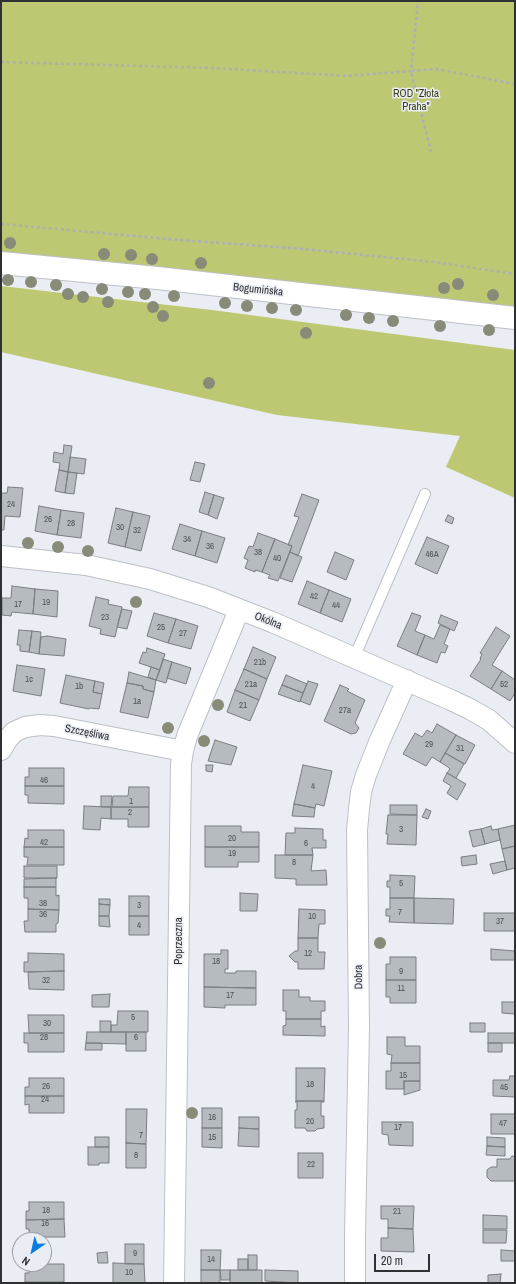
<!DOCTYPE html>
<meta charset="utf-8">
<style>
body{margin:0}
#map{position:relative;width:516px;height:1284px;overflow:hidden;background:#eaeef4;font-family:"Archivo Narrow",sans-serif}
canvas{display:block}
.frame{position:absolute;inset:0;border:2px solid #2f3033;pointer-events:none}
.north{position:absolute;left:12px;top:1232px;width:40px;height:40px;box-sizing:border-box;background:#eaeef4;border:1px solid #9fa2a7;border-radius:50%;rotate:214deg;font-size:11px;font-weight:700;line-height:16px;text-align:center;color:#2f3033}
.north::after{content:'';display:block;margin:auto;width:14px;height:18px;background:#097ce3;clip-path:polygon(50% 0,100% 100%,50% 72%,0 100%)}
.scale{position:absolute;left:374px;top:1254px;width:56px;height:18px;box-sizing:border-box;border:2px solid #2f3033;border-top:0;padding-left:5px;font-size:12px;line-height:14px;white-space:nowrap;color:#2f3033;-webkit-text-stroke:3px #eaeef4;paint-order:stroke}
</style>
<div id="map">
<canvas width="516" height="1284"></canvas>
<div class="frame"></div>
<div class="north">N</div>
<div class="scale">20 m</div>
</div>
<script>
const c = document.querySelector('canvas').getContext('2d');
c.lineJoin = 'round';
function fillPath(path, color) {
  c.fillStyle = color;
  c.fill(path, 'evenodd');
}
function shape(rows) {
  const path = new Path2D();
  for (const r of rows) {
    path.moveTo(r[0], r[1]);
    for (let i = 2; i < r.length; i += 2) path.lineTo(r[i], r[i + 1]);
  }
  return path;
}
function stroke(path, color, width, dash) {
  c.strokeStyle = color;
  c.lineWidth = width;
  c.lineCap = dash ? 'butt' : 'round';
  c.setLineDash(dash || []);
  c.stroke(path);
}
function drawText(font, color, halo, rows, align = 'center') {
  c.font = font + ' "Archivo Narrow",sans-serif';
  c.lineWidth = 3;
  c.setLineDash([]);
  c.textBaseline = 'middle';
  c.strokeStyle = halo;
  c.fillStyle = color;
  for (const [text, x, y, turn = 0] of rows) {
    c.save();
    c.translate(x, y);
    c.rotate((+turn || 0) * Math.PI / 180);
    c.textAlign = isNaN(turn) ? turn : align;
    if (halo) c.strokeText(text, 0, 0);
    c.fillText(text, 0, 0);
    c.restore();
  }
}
fillPath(shape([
 [1,1,515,1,515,307,1,253],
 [1,286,212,310,515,350,515,498,446,467,460,436,277,415,1,352]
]), '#bec772');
const building = shape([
 [64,445,72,446,68,472,59,470,60,463,53,462,54,452,63,454,64,445],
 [70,457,86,459,84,474,68,472,70,457],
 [195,462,205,464,200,482,190,480,195,462],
 [59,470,68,472,65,493,55,491,59,470],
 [68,472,77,473,74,494,65,493,68,472],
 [8,487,23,488,20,517,5,516,4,530,1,530,1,493,7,493,8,487],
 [205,492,214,495,208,515,199,512,205,492],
 [302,494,319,500,298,556,290,552,292,546,288,545,299,517,294,516,302,494],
 [214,495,224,498,217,519,208,515,214,495],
 [39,506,61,510,57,535,35,531,39,506],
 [116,508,133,512,125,547,108,543,116,508],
 [61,510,84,513,81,538,57,535,61,510],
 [133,512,150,516,141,551,125,547,133,512],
 [448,515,454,518,452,524,445,521,448,515],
 [180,524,202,531,195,556,172,549,180,524],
 [202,531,225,538,217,563,195,556,202,531],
 [258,533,275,539,262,572,255,570,255,572,245,568,248,560,244,558,249,546,253,547,258,533],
 [427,537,449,546,437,574,415,564,427,537],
 [275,539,292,546,278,581,268,578,270,575,262,572,275,539],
 [290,552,302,557,292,582,280,578,290,552],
 [335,552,354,560,346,580,327,572,335,552],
 [307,581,329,590,320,613,298,604,307,581],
 [12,586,35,589,33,614,12,612,11,616,2,615,2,598,11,598,12,586],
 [35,589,58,591,57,617,33,614,35,589],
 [329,590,351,599,342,622,320,613,329,590],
 [96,597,109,600,108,604,122,607,115,637,100,634,101,629,89,626,96,597],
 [122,609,132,611,127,629,117,627,122,609],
 [154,613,176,619,168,643,147,636,154,613],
 [412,613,421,616,415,631,425,635,417,655,397,646,412,613],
 [441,615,458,622,454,631,438,623,441,615],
 [176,619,198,626,191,649,168,643,176,619],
 [440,625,450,629,444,644,448,646,445,653,441,652,437,663,417,655,425,635,434,639,440,625],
 [496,627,510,636,492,665,502,671,491,689,470,676,481,659,480,659,482,654,480,653,496,627],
 [19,630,32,631,29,652,20,651,20,645,17,645,19,630],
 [32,631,41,632,39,654,29,652,32,631],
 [47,636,66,639,64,656,39,654,41,637,47,636],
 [253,647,276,657,267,679,244,669,253,647],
 [147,648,165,654,160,670,139,663,143,652,146,653,147,648],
 [163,659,172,662,166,683,156,680,163,659],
 [172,662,191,668,186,684,167,678,172,662],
 [17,665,45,669,41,696,13,691,17,665],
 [151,667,160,670,156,680,148,677,151,667],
 [244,669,267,679,259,700,235,690,244,669],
 [502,671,515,680,515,693,510,701,491,689,502,671],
 [129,672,156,680,154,692,143,689,143,686,127,683,129,672],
 [66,675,95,681,93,692,102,694,99,709,90,708,89,709,60,703,66,675],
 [286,675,307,684,303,693,282,685,286,675],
 [95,681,104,683,102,694,93,692,95,681],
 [308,681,318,684,310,705,300,701,308,681],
 [127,683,143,686,143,689,154,692,148,718,120,712,127,683],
 [282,685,303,693,300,702,278,694,282,685],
 [340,685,349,689,347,691,365,700,355,723,359,728,356,733,351,734,324,721,340,685],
 [235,690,259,700,250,721,227,712,235,690],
 [437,724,456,735,440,762,432,757,426,766,403,754,415,733,422,737,427,730,432,733,437,724],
 [456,735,475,745,465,764,445,753,456,735],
 [215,740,237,747,231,765,208,761,215,740],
 [445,753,464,764,456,778,447,773,450,769,448,767,440,762,445,753],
 [206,765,213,765,212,772,206,771,206,765],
 [303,765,332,771,324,806,316,804,315,808,294,804,303,765],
 [29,768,64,768,64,786,25,786,25,777,29,777,29,768],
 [447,773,466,784,457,800,447,793,451,786,443,781,447,773],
 [25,786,64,786,64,804,28,803,28,795,25,795,25,786],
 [129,787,149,787,149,807,112,807,113,796,128,796,129,787],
 [101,796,112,796,111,807,101,807,101,796],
 [294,804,315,808,314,817,292,816,294,804],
 [390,805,417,805,417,815,390,814,390,805],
 [84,806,111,807,111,819,101,818,100,830,83,829,84,806],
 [111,807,149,807,149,827,128,827,128,819,111,819,111,807],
 [426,809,431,811,428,819,422,817,426,809],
 [388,815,417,815,416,845,387,844,388,834,386,834,388,815],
 [515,825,515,846,502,849,498,829,515,825],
 [205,826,241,826,241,832,259,832,259,847,205,847,205,826],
 [491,826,492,830,498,829,500,840,485,844,481,829,491,826],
 [295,828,323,829,323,840,326,840,326,848,312,848,313,855,285,855,286,833,295,833,295,828],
 [481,829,485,844,473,847,469,831,481,829],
 [28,830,64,830,64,847,24,847,25,838,28,839,28,830],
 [515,846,515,868,507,870,502,849,515,846],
 [24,847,64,847,64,865,27,865,28,857,24,857,24,847],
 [205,847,259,847,259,862,238,862,238,867,205,867,205,847],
 [275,855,313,855,311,871,326,870,327,885,296,885,296,879,275,878,275,855],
 [476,855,477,864,462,866,461,857,476,855],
 [505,861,507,870,493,874,490,864,505,861],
 [24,866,57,866,57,878,24,878,24,866],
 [390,875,415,876,414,898,390,898,390,887,387,887,387,881,390,881,390,875],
 [56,878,56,887,24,887,24,879,56,878],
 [24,887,56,887,56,896,59,895,59,910,28,909,28,898,24,898,24,887],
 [240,893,258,894,257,911,240,911,240,893],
 [129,896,149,896,149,916,129,916,129,896],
 [390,898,414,898,414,923,389,922,390,916,386,916,386,909,390,909,390,898],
 [414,898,454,899,453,924,414,923,414,898],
 [99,899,110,899,110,905,99,904,99,899],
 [99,904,110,905,109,916,99,916,99,904],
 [28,909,59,910,58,923,56,924,56,932,25,932,24,921,28,921,28,909],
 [299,909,325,910,325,924,319,924,318,938,298,938,299,909],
 [484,913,515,913,515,931,484,931,484,913],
 [99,916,109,916,110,927,99,926,99,916],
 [129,916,149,916,149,935,129,935,129,916],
 [298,938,318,938,318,952,325,952,324,969,298,969,298,962,295,962,289,956,295,951,298,951,298,938],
 [491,949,515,951,515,960,491,960,491,949],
 [221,950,228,950,228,969,225,969,225,973,236,973,236,971,256,971,256,988,204,987,204,954,221,954,221,950],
 [28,953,64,954,64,971,24,972,24,962,28,962,28,953],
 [390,957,416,957,416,980,386,980,386,964,390,964,390,957],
 [64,971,64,990,29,989,28,972,64,971],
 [386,980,416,980,416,1003,390,1003,390,997,386,997,386,980],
 [204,987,256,988,256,1005,225,1005,225,1008,204,1007,204,987],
 [283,990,299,990,299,997,310,997,310,1001,325,1001,325,1011,321,1011,321,1019,286,1019,286,1011,283,1011,283,990],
 [110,994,109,1007,92,1007,92,995,110,994],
 [502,1002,515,1002,515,1014,502,1013,502,1002],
 [118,1011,148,1011,148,1032,111,1032,111,1025,117,1025,118,1011],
 [28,1015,64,1015,64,1033,29,1033,28,1015],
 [286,1019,321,1019,321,1027,325,1026,325,1036,283,1035,283,1026,286,1025,286,1019],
 [100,1021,111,1021,111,1032,100,1032,100,1021],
 [470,1023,485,1023,485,1032,470,1032,470,1023],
 [87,1032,126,1032,126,1044,86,1043,87,1032],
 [126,1032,146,1032,146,1051,126,1051,126,1032],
 [24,1033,64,1033,64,1052,28,1052,28,1043,24,1043,24,1033],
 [488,1033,515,1033,515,1043,488,1043,488,1033],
 [387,1037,405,1037,405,1046,420,1046,420,1063,391,1063,392,1055,387,1054,387,1037],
 [86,1043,102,1043,102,1050,85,1050,86,1043],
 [488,1043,502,1043,502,1052,488,1052,488,1043],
 [391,1063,420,1063,420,1081,404,1081,404,1089,386,1089,386,1071,391,1071,391,1063],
 [296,1068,325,1068,324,1101,296,1101,296,1068],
 [510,1076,515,1076,515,1097,493,1096,493,1080,509,1080,510,1076],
 [29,1078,64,1078,64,1096,25,1096,25,1087,29,1087,29,1078],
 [404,1081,420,1081,420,1090,404,1095,404,1081],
 [25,1096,64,1096,64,1113,29,1113,29,1104,25,1105,25,1096],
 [296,1101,324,1101,324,1102,321,1102,321,1116,324,1116,324,1128,317,1129,315,1131,307,1131,305,1128,295,1128,295,1110,297,1110,297,1102,295,1102,296,1101],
 [202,1108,222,1108,222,1128,202,1128,202,1108],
 [126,1109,147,1109,146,1144,126,1143,126,1109],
 [491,1114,515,1114,515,1134,491,1134,491,1114],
 [239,1117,259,1117,259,1129,239,1128,239,1117],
 [382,1122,413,1122,413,1146,389,1145,388,1135,382,1134,382,1122],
 [202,1128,222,1128,222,1148,202,1147,202,1128],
 [239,1128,259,1129,259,1147,238,1146,239,1128],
 [95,1137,109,1137,109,1147,95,1147,95,1137],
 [487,1137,505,1138,505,1147,487,1146,487,1137],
 [126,1143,146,1144,146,1168,126,1168,126,1143],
 [487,1146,505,1147,505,1156,486,1155,487,1146],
 [88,1147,109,1147,109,1163,99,1163,99,1165,88,1165,88,1147],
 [298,1153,323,1153,323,1178,298,1178,298,1153],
 [512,1156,515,1157,515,1181,491,1181,487,1177,487,1170,491,1167,497,1167,497,1159,510,1159,512,1156],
 [29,1202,64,1202,64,1219,26,1220,26,1211,29,1211,29,1202],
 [381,1206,414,1206,413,1229,388,1228,388,1219,381,1219,381,1206],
 [483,1215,507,1216,507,1229,483,1229,483,1215],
 [64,1219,65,1237,29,1237,29,1229,26,1229,26,1220,64,1219],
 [388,1228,413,1229,414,1252,381,1251,381,1238,388,1238,388,1228],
 [483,1230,507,1230,506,1243,483,1243,483,1230],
 [125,1244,144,1244,144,1264,125,1264,125,1244],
 [201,1250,221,1250,220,1270,201,1270,201,1250],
 [501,1250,515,1251,515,1261,501,1261,501,1250],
 [107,1252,108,1263,98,1263,97,1253,107,1252],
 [248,1255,257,1255,257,1270,248,1270,248,1255],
 [238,1259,248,1259,248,1270,238,1270,238,1259],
 [113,1263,144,1264,145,1283,113,1283,113,1263],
 [29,1264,64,1264,64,1282,25,1282,25,1273,29,1273,29,1264],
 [201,1270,220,1270,220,1283,201,1283,201,1270],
 [220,1270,230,1270,230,1280,221,1280,220,1270],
 [230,1270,262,1270,262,1283,230,1283,230,1270],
 [265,1270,298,1271,298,1283,265,1281,265,1270],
 [501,1274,500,1283,488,1283,488,1275,501,1274]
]);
fillPath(building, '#b6bbc0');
stroke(building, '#797e83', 1);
const lane = shape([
 [354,658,425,494]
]);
const street = shape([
 [1,556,86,565,150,579,208,597,272,622,451,700,470,709,489,720,515,743],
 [1,750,7,740,14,732,25,727,40,725,54,726,183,751],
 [174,1283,181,764,183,751,187,736,239,610],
 [355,1283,355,1234,359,1029,357,830,359,809,361,792,366,775,380,740,407,680]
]);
const secondary = shape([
 [1,263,157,278,515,318]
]);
stroke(lane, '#bcc0c6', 12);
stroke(street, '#bcc0c6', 22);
stroke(secondary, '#bcc0c6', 24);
stroke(shape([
 [1,62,212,68,348,76,411,71,418,1],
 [431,152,411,71,436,69,515,84],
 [1,224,180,240,304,249,434,262,515,274]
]), '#acafb4', 2.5, [3, 3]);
stroke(lane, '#fff', 10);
stroke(street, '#fff', 20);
stroke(secondary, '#fff', 22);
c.fillStyle = '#878b78';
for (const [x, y] of [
 [10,243],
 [104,254],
 [131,255],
 [152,259],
 [201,263],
 [8,280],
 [31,282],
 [458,284],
 [56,285],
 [444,288],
 [102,289],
 [128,292],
 [68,294],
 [145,294],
 [493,295],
 [174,296],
 [83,297],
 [108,302],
 [225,303],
 [247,306],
 [153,307],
 [272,308],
 [296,310],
 [346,315],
 [163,316],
 [369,318],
 [393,321],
 [440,326],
 [489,330],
 [306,333],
 [209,383],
 [28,543],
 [58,547],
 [88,551],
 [136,602],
 [218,705],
 [168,728],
 [204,741],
 [380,943],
 [192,1113]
]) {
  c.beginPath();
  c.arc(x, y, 6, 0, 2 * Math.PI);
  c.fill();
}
drawText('9px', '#515356', null, [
 ["24",11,505],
 ["26",48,520],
 ["28",71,524],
 ["30",120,528],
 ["32",137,531],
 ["34",187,540],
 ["36",210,547],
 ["38",258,553],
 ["46A",432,555],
 ["40",277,559],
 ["42",314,597],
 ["19",46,603],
 ["17",18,605],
 ["44",336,606],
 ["23",105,618],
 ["25",161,628],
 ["27",183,634],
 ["21b",260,663],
 ["1c",29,680],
 ["21a",251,685],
 ["52",504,685],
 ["1b",79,687],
 ["1a",137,702],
 ["21",243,706],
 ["27a",345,711],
 ["29",429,745],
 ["31",460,749],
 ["46",44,781],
 ["4",313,787],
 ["1",131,802],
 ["2",130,813],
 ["3",401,830],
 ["20",232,839],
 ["42",44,843],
 ["6",306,844],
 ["19",232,854],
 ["8",294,863],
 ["5",401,884],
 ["38",43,904],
 ["3",139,906],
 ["7",400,913],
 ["36",43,915],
 ["10",312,917],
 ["37",500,922],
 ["4",139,926],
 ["12",308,954],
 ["18",216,962],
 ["9",401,972],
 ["32",46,981],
 ["11",401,989],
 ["17",230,996],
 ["5",133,1018],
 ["30",47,1024],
 ["28",44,1038],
 ["6",136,1038],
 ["15",403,1076],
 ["18",310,1085],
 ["26",46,1087],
 ["45",504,1088],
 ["24",45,1100],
 ["16",212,1118],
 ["20",310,1122],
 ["47",503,1124],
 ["17",398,1128],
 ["7",141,1136],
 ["15",212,1138],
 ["8",136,1156],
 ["22",311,1165],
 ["18",46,1211],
 ["21",397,1212],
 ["16",45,1224],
 ["9",135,1254],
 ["14",211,1260],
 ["10",129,1273]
]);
drawText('11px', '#363a12', '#eaeef4', [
 ["ROD \"Złota",416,94],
 ["Praha\"",416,107]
]);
drawText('11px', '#2f3033', '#eaeef4', [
 ["Bogumińska",258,290,6],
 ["Okólna",268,621,22],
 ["Szczęśliwa",87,733,11],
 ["Poprzeczna",179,941,-90],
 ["Dobra",359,977,-91]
]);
</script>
